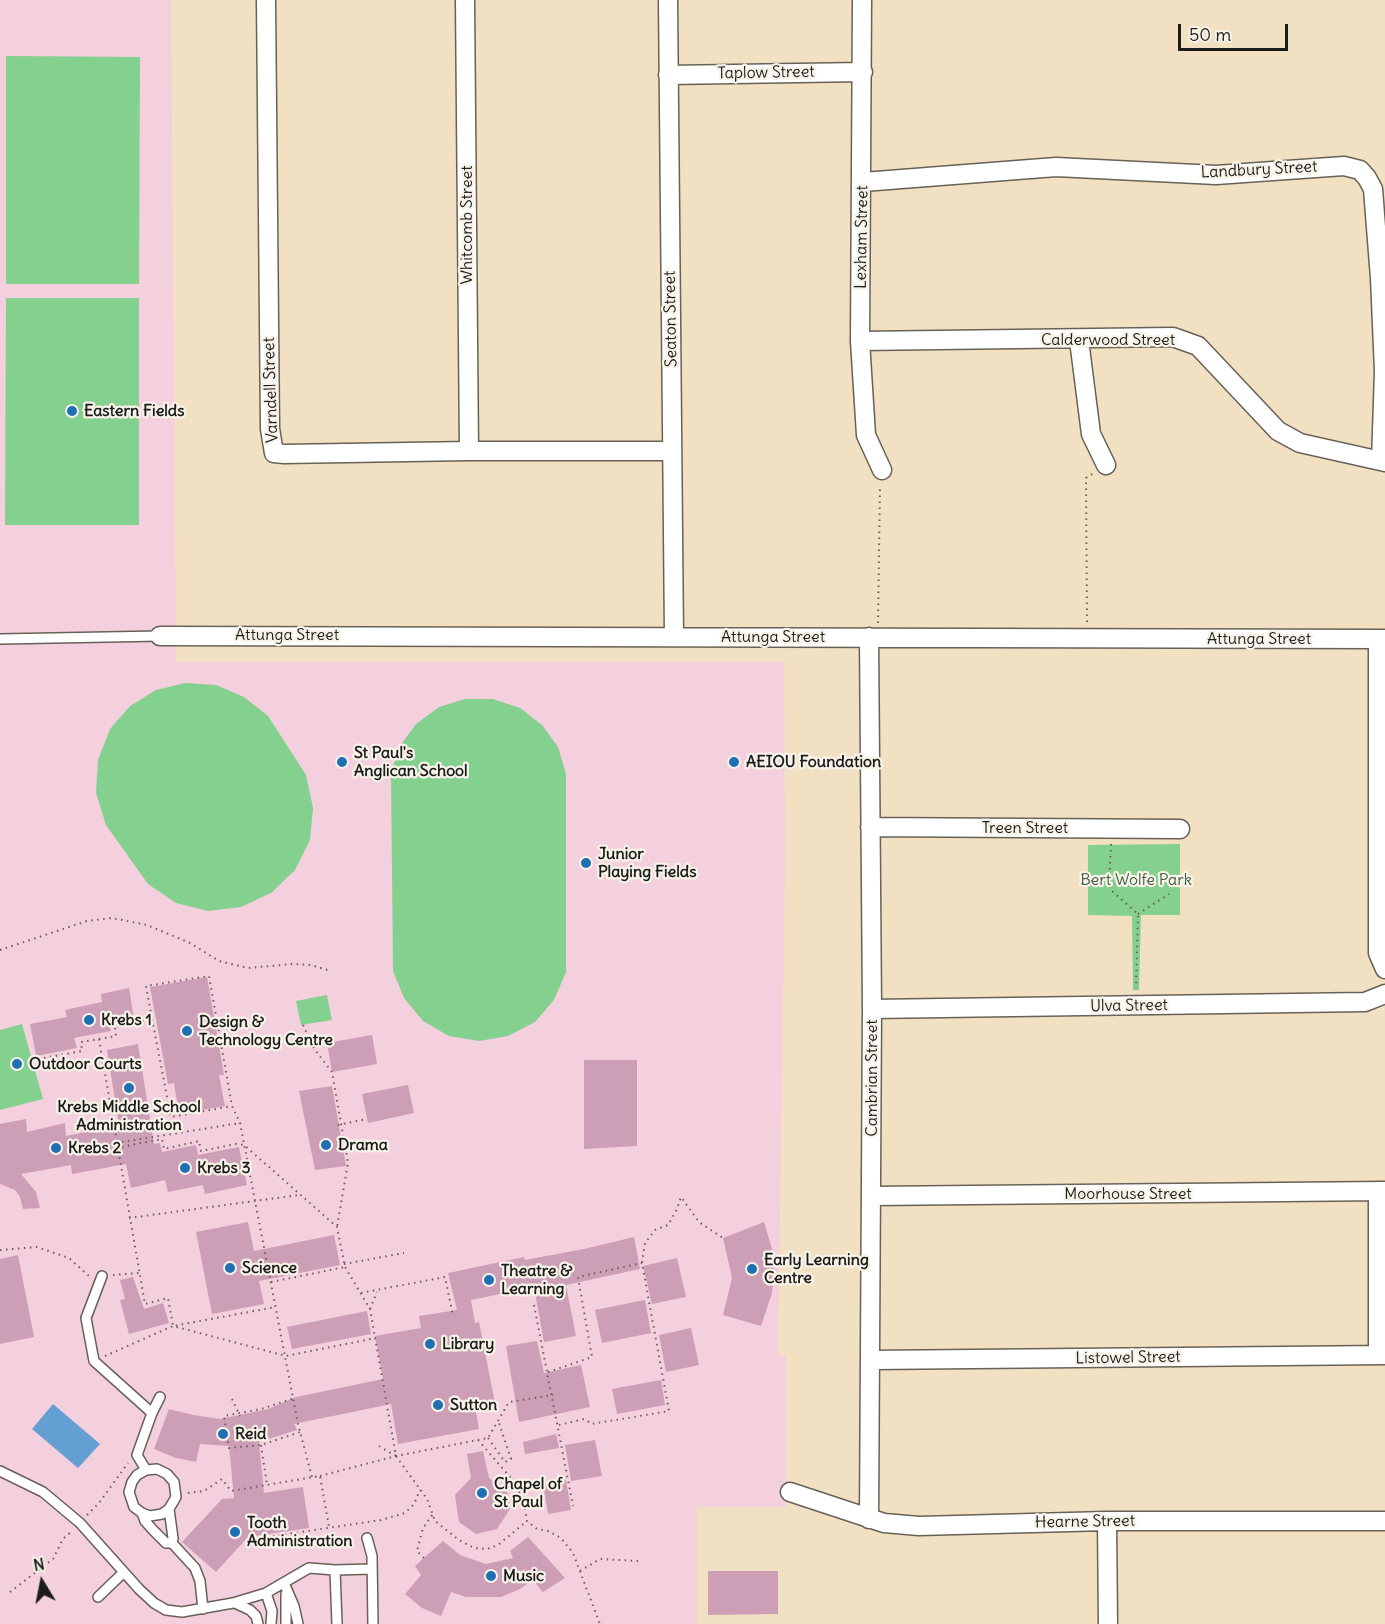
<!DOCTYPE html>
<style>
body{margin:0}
#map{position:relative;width:1385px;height:1624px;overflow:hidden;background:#f2e0c3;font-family:Delius,sans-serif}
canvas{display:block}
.north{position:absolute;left:12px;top:1552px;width:60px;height:60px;-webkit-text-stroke:4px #f7f3e8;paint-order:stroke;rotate:350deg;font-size:16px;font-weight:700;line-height:24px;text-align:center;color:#1c1c1c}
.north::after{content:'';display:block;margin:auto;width:21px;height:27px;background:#1c1c1c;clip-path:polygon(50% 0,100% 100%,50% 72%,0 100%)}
.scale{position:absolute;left:1178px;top:24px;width:110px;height:27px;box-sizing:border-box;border:3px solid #1c1c1c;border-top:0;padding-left:8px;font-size:18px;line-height:21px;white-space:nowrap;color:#1c1c1c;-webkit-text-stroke:4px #f7f3e8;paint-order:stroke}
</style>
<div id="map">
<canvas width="1385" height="1624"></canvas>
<div class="north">N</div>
<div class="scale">50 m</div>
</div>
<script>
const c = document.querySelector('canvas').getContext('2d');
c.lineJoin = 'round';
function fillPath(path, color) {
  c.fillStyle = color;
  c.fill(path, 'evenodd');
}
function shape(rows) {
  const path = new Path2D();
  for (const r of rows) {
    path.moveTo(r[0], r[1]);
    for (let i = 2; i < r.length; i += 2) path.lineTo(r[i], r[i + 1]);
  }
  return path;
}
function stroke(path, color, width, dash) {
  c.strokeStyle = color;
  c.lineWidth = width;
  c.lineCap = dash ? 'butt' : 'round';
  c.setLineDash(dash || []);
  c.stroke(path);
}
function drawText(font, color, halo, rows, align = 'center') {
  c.font = font + ' Delius,sans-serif';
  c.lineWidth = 4.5;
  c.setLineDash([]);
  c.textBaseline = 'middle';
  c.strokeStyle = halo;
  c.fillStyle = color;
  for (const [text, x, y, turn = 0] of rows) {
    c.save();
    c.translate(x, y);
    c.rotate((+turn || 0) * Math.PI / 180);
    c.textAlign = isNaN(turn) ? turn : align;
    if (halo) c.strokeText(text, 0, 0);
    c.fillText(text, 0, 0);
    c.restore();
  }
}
fillPath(shape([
 [0,0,171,0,176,662,784,662,785,861,778,1355,786,1356,786,1507,697,1507,697,1624,0,1624]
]), '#f4cfdd');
fillPath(shape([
 [6,56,140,57,139,284,6,284],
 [6,298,139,298,139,525,5,525],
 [185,683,216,685,244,697,268,716,306,775,313,808,310,840,295,870,271,893,241,907,208,911,176,903,148,884,106,825,96,793,98,760,110,729,130,706,156,690],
 [465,699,493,699,520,708,542,725,558,747,566,774,566,972,554,1000,535,1022,508,1036,479,1041,449,1036,423,1021,404,998,393,971,391,773,400,746,416,724,439,707],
 [1180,844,1180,915,1141,915,1139,990,1133,990,1132,916,1088,915,1088,845],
 [327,995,332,1020,301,1025,296,1001],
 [22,1024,43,1099,0,1110,0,1030]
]), '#84d18f');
fillPath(shape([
 [53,1404,100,1444,78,1468,32,1429]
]), '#649fd4');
fillPath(shape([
 [207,977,224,1075,219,1075,225,1106,179,1114,174,1083,168,1084,150,987],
 [129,988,134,1019,109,1023,111,1031,74,1038,77,1048,36,1056,30,1024,67,1017,65,1010,102,1002,101,994],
 [372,1035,377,1064,332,1072,327,1043],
 [138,1044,154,1144,160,1143,162,1152,196,1145,198,1155,239,1147,247,1185,205,1194,203,1185,168,1192,165,1180,131,1188,126,1164,72,1174,71,1165,21,1174,36,1192,40,1208,23,1209,20,1197,15,1190,0,1184,0,1124,26,1119,27,1132,65,1123,66,1136,119,1125,107,1050],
 [584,1060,637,1060,637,1146,584,1149],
 [408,1085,414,1113,368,1123,362,1094],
 [332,1086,346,1166,315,1170,299,1091],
 [248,1222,254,1251,334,1235,340,1265,259,1281,264,1304,212,1314,196,1232],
 [764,1222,775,1259,772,1293,761,1326,723,1315,732,1278,723,1238],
 [634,1237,640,1269,566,1285,576,1336,544,1342,534,1287,471,1300,475,1323,479,1322,495,1403,475,1407,479,1429,398,1444,391,1404,294,1424,297,1430,259,1442,264,1493,303,1487,309,1528,248,1537,216,1572,182,1542,222,1499,234,1498,229,1446,200,1444,196,1462,176,1458,154,1449,169,1409,193,1415,220,1419,268,1409,296,1397,383,1379,375,1336,421,1328,419,1316,457,1310,448,1273,524,1257,525,1260,584,1249],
 [18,1255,34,1337,0,1344,0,1259],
 [677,1258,686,1297,652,1304,643,1266],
 [133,1277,144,1309,163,1303,169,1323,129,1334,120,1300,125,1299,120,1280],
 [645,1300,651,1333,602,1343,595,1310],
 [367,1311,371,1334,292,1349,287,1327],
 [691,1328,699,1365,666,1372,659,1335],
 [537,1341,544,1373,581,1365,590,1407,519,1422,506,1346],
 [661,1380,665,1405,617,1414,612,1389],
 [556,1434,559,1448,525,1454,523,1442],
 [595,1440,602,1476,571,1481,565,1445],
 [483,1451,489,1478,507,1491,510,1509,497,1529,476,1534,459,1522,455,1495,471,1478,467,1454],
 [566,1480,571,1510,548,1514,543,1485],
 [528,1537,565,1578,543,1592,533,1580,520,1589,501,1597,466,1597,451,1592,441,1616,422,1608,405,1594,421,1575,415,1566,443,1541,460,1555,486,1564,513,1558,510,1551],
 [708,1571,778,1571,778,1614,708,1615]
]), '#cd9fb6');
const lane = shape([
 [0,639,160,636],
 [102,1276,86,1318,94,1361,152,1413,137,1455,146,1470],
 [152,1413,160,1397],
 [0,1471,43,1492,80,1523,139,1589,154,1603,166,1610,182,1612,233,1603,266,1593,309,1568,335,1570],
 [169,1509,162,1514,150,1516,142,1513,134,1507,129,1492,132,1482,137,1475,146,1470,157,1469,167,1474,174,1482,176,1497,169,1509,173,1538,172,1543],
 [142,1513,145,1521,153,1530,166,1543,172,1543,195,1568,200,1581,203,1609],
 [367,1538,372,1556,373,1624],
 [284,1583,294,1606,298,1624],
 [266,1593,272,1611,271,1624],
 [98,1597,123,1573],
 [235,1603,250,1610,256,1616,258,1624],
 [286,1624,286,1594],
 [337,1624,335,1570,372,1569]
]);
const street = shape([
 [266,0,270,429,274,453,284,454,469,451,672,451],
 [465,0,469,451],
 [668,0,674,637],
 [862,0,860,341,866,435,882,470],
 [668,75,863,72],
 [863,182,1056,167,1216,175,1344,166,1360,170,1367,178,1373,189,1380,278,1384,371,1381,461],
 [1079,340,1091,434,1106,465],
 [860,341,1173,337,1198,346,1278,431,1300,443,1385,462],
 [160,636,1385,639],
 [1378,639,1378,953,1385,969],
 [870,827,1180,829],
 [872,1009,1365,1002,1385,994],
 [871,1196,1385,1191],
 [1378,1355,1378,1191],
 [871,1360,1385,1355],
 [790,1492,884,1523,919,1526,1107,1521,1385,1521],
 [869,1519,872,1009,869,637],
 [1107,1521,1108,1624]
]);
stroke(lane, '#676156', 12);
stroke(street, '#676156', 21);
stroke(shape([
 [1087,622,1086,478,1094,473],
 [878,623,880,485],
 [1111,844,1109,884,1113,892,1138,914,1136,988],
 [1138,914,1169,894],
 [0,950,87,921,112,918,147,925,190,943,219,961,248,968,293,964,311,965,331,971],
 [152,1019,171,1117,232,1106],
 [303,1025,315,1050,332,1072,348,1163,337,1227],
 [99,1039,145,1304,168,1298,173,1326,276,1307],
 [38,1059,82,1051,81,1042,116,1036,115,1027,152,1019,146,986,209,976,232,1106,240,1123,298,1424,312,1477],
 [338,1125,367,1119],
 [116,1143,240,1123],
 [116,1148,162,1139,164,1149,199,1141,201,1151,236,1144,244,1145,337,1227,345,1267,370,1309,396,1456,427,1499,435,1521,459,1540,474,1548,487,1549,498,1545,527,1521],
 [129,1218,299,1195],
 [0,1250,37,1247,69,1258,90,1277],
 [344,1264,404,1253],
 [113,1275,139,1273],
 [271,1282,345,1267],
 [361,1293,445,1277,453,1316],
 [534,1305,573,1506],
 [370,1309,377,1292],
 [105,1356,173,1326,286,1356,376,1338],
 [548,1372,592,1357,578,1277,642,1263],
 [232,1399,240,1416],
 [292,1399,261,1409,224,1416,229,1448,261,1445,300,1432],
 [559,1425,584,1419,592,1424,669,1411,642,1263,645,1243,655,1230,668,1225,677,1209,681,1197,699,1222,723,1238],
 [488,1438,505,1462,511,1459,498,1420],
 [478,1440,511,1478,523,1499,527,1521,537,1529,548,1531,561,1538,573,1553,600,1624],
 [261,1445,267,1485],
 [379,1446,396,1456],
 [320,1476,396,1456,488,1438,509,1402,553,1395],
 [188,1493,204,1491,222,1479,231,1491,320,1476,329,1527],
 [87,1515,99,1503,128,1463],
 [261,1538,381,1520,405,1513,414,1504,420,1490],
 [424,1558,417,1551,423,1528,433,1514],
 [580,1571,600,1559,638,1561],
 [10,1592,53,1559,63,1539,71,1532]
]), '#676156', 2, [1.5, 4.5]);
stroke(lane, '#fff', 9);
stroke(street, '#fff', 18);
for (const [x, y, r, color] of [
 [72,411,6,"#1f6fb2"],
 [342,762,6,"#1f6fb2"],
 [734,762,6,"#1f6fb2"],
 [586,863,6,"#1f6fb2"],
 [89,1020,6,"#1f6fb2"],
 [187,1031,6,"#1f6fb2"],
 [17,1064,6,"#1f6fb2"],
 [129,1088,6,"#1f6fb2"],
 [326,1145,6,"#1f6fb2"],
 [56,1148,6,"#1f6fb2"],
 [185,1168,6,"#1f6fb2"],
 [230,1268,6,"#1f6fb2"],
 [752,1269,6,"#1f6fb2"],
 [489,1280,6,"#1f6fb2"],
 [430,1344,6,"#1f6fb2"],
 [438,1405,6,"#1f6fb2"],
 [223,1434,6,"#1f6fb2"],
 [482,1493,6,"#1f6fb2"],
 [235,1532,6,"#1f6fb2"],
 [491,1576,6,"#1f6fb2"]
]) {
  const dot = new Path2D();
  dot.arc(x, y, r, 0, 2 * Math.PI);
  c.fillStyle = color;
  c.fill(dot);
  stroke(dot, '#f7f3e8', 2);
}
drawText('16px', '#1c1c1c', '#f7f3e8', [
 ["Taplow Street",766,73,-1],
 ["Landbury Street",1259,170,-3],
 ["Whitcomb Street",467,225,-90],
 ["Lexham Street",862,237,-89],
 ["Seaton Street",671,319,-91],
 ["Calderwood Street",1108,340],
 ["Varndell Street",271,390,-92],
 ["Attunga Street",287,635],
 ["Attunga Street",773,637],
 ["Attunga Street",1259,639],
 ["Treen Street",1025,828],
 ["Ulva Street",1129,1006,-1],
 ["Cambrian Street",872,1078,-90],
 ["Moorhouse Street",1128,1194],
 ["Listowel Street",1128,1358,-1],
 ["Hearne Street",1085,1522,-1]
]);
drawText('bold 16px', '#1c1c1c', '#f7f3e8', [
 ["Eastern Fields",84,411],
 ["St Paul's",354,753],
 ["Anglican School",354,771],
 ["AEIOU Foundation",746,762],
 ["Junior",598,854],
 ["Playing Fields",598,872],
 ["Krebs 1",101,1020],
 ["Design &",199,1022],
 ["Technology Centre",199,1040],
 ["Outdoor Courts",29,1064],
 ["Krebs Middle School",129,1107,"center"],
 ["Administration",129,1125,"center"],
 ["Drama",338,1145],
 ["Krebs 2",68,1148],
 ["Krebs 3",197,1168],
 ["Early Learning",764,1260],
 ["Centre",764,1278],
 ["Science",242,1268],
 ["Theatre &",501,1271],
 ["Learning",501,1289],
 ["Library",442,1344],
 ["Sutton",450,1405],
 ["Reid",235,1434],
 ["Chapel of",494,1484],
 ["St Paul",494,1502],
 ["Tooth",247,1523],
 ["Administration",247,1541],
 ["Music",503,1576]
], 'left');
drawText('16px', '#405b44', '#f7f3e8', [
 ["Bert Wolfe Park",1136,880]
]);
</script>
